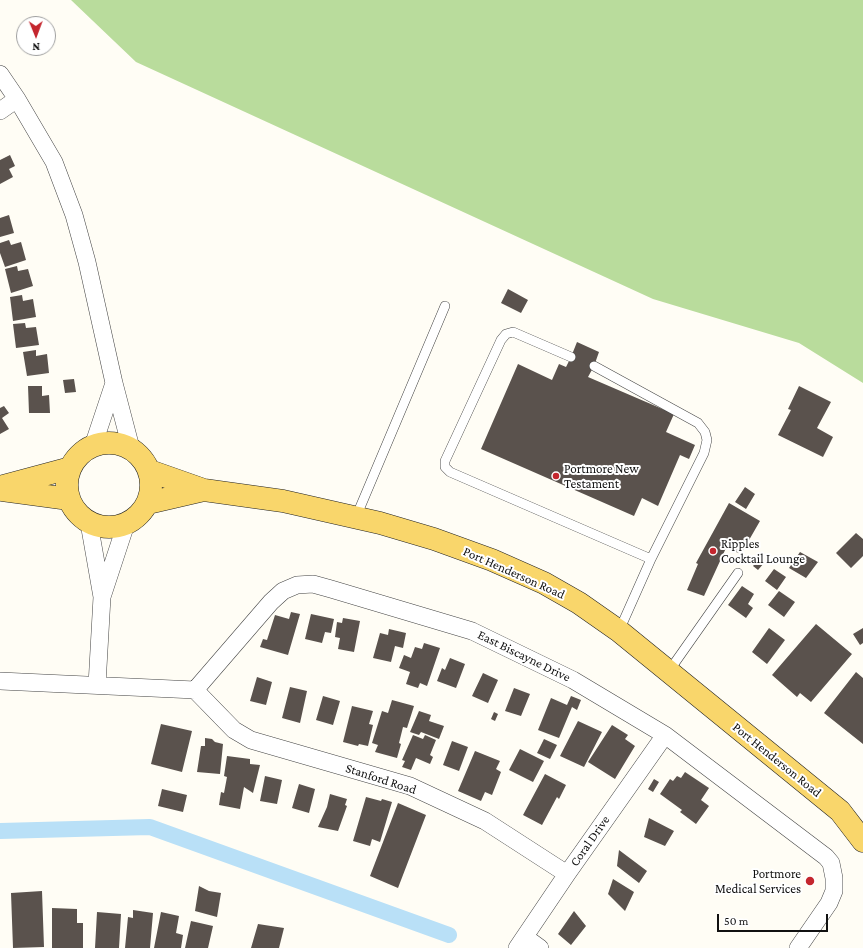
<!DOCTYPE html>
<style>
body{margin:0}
#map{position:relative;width:863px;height:948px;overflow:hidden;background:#fffdf5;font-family:"Crimson Pro",serif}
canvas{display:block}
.north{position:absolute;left:16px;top:16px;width:40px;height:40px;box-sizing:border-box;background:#fff;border:1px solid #a0a0a0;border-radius:50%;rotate:179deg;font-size:11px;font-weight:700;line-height:16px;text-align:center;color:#111}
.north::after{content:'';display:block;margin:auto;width:14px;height:18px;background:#c4262e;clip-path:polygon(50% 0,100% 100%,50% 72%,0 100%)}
.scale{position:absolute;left:717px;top:914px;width:111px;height:18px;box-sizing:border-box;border:2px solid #111;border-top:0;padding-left:5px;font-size:12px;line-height:14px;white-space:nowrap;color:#111;-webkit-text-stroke:3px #fff;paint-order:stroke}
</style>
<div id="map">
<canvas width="863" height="948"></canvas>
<div class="north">N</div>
<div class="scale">50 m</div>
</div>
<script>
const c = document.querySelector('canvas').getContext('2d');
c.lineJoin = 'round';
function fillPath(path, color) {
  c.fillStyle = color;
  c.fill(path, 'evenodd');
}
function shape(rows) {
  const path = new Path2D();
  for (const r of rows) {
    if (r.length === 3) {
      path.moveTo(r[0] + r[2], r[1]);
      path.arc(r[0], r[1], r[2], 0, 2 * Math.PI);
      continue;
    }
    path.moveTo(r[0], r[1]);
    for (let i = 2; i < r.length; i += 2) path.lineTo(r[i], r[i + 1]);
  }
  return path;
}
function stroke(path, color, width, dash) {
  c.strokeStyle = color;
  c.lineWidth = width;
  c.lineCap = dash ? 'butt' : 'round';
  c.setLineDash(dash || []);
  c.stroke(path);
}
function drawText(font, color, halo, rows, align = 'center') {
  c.font = font + ' "Crimson Pro",serif';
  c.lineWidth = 4;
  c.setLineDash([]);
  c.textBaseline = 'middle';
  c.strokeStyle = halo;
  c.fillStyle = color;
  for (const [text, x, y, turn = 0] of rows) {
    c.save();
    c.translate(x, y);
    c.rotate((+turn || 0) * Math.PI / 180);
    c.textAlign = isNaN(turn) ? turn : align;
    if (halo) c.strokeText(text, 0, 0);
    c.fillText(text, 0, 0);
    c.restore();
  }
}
fillPath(shape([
 [71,0,863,0,863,383,799,343,653,299,136,62]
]), '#b9dc9c');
stroke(shape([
 [0,831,150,827,449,935]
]), '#b9e0f7', 16);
fillPath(shape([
 [10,155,15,166,9,169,13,177,0,184,0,160],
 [9,215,14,233,0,237,0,218],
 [9,240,11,245,21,242,26,260,5,267,0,253,0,243],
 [17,266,18,271,28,269,33,286,11,293,5,269],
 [508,289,528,300,521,313,501,303],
 [22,295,23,301,33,299,36,317,13,321,10,297],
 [25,323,26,328,36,327,39,345,16,348,13,324],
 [577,342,599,352,594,366,588,377,674,414,666,432,695,445,689,459,680,455,658,506,642,498,634,516,481,449,518,364,552,380,559,364,566,367,571,357],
 [36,350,36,356,47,354,49,373,27,376,23,352],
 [74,379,76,392,65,393,63,380],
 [28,386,42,386,42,396,49,395,50,413,29,413],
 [799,386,831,402,817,428,833,437,823,457,778,435,791,410,788,409],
 [4,406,9,413,2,418,9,429,0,434,0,408],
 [745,487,755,494,746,509,735,502],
 [729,503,760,521,741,554,726,548,704,596,687,590,698,564,696,563],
 [856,533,863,539,863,556,851,568,836,553],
 [800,552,818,562,806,578,789,568],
 [759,559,764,563,758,570,753,566],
 [774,569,786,577,777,590,765,581],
 [742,586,754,594,748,604,753,608,746,618,728,605],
 [779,591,795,602,784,617,768,605],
 [291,612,300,614,288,655,260,647,263,639,267,640,275,615,289,619],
 [311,614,334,619,331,633,325,632,322,643,305,639],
 [343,618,360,621,354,652,338,649,340,638,335,637,337,622,342,623],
 [816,624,852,654,811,702,800,693,797,697,772,675],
 [769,628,785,640,767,664,752,652],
 [863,628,863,643,860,645,853,634],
 [389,629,406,633,403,648,395,646,391,662,373,658,380,633,388,635],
 [424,643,440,648,427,686,420,683,418,688,406,684,410,672,399,668,404,655,411,658,415,647,422,649],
 [450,658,465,664,456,688,437,681,442,668,445,670],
 [856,672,863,678,863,744,824,713],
 [483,673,498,680,488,703,472,696],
 [257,677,272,682,266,705,250,701],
 [290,687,307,691,300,723,282,718],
 [514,688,530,694,521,716,505,711],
 [323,696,340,701,333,725,316,720],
 [571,696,581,700,577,710,572,707,559,738,538,730,551,698,567,705],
 [392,700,414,706,407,728,403,727,399,743,401,744,397,758,375,752,378,745,372,743,382,711,388,713],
 [352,706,373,711,369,724,373,725,368,746,359,744,358,746,343,742],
 [419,711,431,715,429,721,444,726,439,739,421,732,419,735,410,732],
 [494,712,498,714,495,721,491,719],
 [578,721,602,732,584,767,560,756],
 [161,724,192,731,182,772,151,764],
 [612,725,628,735,625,739,635,746,615,779,588,762],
 [413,735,423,739,425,735,436,740,430,755,433,757,430,764,416,758,411,770,402,767,405,761,402,760],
 [205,738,212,739,215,742,223,744,220,774,197,772,201,746,205,746],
 [544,739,557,745,550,759,537,753],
 [452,741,468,747,459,771,443,765],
 [520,749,544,761,533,782,509,770],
 [475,751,500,761,496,769,501,772,492,795,485,792,481,801,458,791],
 [227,756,250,759,250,764,260,765,253,793,244,787,240,809,219,805,221,792,224,793,227,777,224,776],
 [685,772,709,788,701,800,709,806,696,824,680,812,682,810,660,794,670,779,673,781,677,776,681,778],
 [545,774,566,785,559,799,557,797,542,825,523,815],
 [265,776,282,780,277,804,260,801],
 [654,779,659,782,653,792,648,789],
 [299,784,315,789,309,813,292,808],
 [162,789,187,795,183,812,158,806],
 [330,794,347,799,345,805,347,806,338,831,318,827,327,807],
 [366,797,381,801,382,799,392,802,380,842,372,839,370,846,353,841],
 [398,803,426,815,398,888,370,876],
 [649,818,674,831,665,846,644,837],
 [619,850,647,871,639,883,617,866],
 [613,879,634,892,625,911,608,894],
 [199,886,209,891,221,893,217,917,195,911],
 [42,891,44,947,13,948,11,893],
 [52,908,77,909,77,923,83,923,83,948,52,948],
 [133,910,153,913,150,948,125,948,128,917,133,918],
 [574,911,586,926,571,945,558,934],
 [97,912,121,914,119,948,95,948],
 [161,912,179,916,176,933,183,935,181,948,154,948],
 [191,921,213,926,208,948,185,948],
 [258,924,284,928,279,948,251,948]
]), '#5a524d');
const service = shape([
 [571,357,513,332,506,334,501,340,445,461,445,467,450,472,651,559],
 [594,366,698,423,705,432,707,440,704,453,651,559,619,631],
 [356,517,445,306],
 [669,671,738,573]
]);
const minor = shape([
 [0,74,17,99,54,162,74,215,87,262,114,383],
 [0,111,17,99],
 [93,446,114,383,131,448],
 [89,523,102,597,126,524],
 [0,681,195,690],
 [97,685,102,597],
 [195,690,271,602,283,591,297,585,313,584,331,589,472,631,573,680,665,735,826,857,831,863,834,878,834,891,829,903,798,948],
 [195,690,234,730,251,740,410,786,485,821,567,874],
 [525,937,540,948],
 [517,948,567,874,665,735]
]);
const primary = shape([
 [109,485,42],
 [150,471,204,490,283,501,380,523,434,539,492,560,544,583,579,603,619,631,840,811,863,841],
 [0,487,70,468],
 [2,490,69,499],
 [148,503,204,490]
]);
stroke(service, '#444', 10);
stroke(minor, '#444', 18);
stroke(primary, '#222', 23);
stroke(service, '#fff', 9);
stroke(minor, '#fff', 17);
stroke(primary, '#f9d66b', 22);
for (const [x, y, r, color] of [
 [556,476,4,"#c4262e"],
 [713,551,4,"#c4262e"],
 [810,881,5,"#c4262e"]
]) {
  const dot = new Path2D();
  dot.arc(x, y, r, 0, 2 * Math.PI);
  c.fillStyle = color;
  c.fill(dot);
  stroke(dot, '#fff', 1.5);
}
drawText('13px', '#111', '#fff', [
 ["Portmore New",564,469],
 ["Testament",564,484],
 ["Ripples",721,544],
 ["Cocktail Lounge",721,559],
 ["Portmore",801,874,"right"],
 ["Medical Services",801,889,"right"]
], 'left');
drawText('13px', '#111', '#fff', [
 ["Port Henderson Road",514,573,24],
 ["East Biscayne Drive",524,656,26],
 ["Port Henderson Road",777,760,39],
 ["Stanford Road",381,779,18],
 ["Coral Drive",590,841,-55]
]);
</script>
